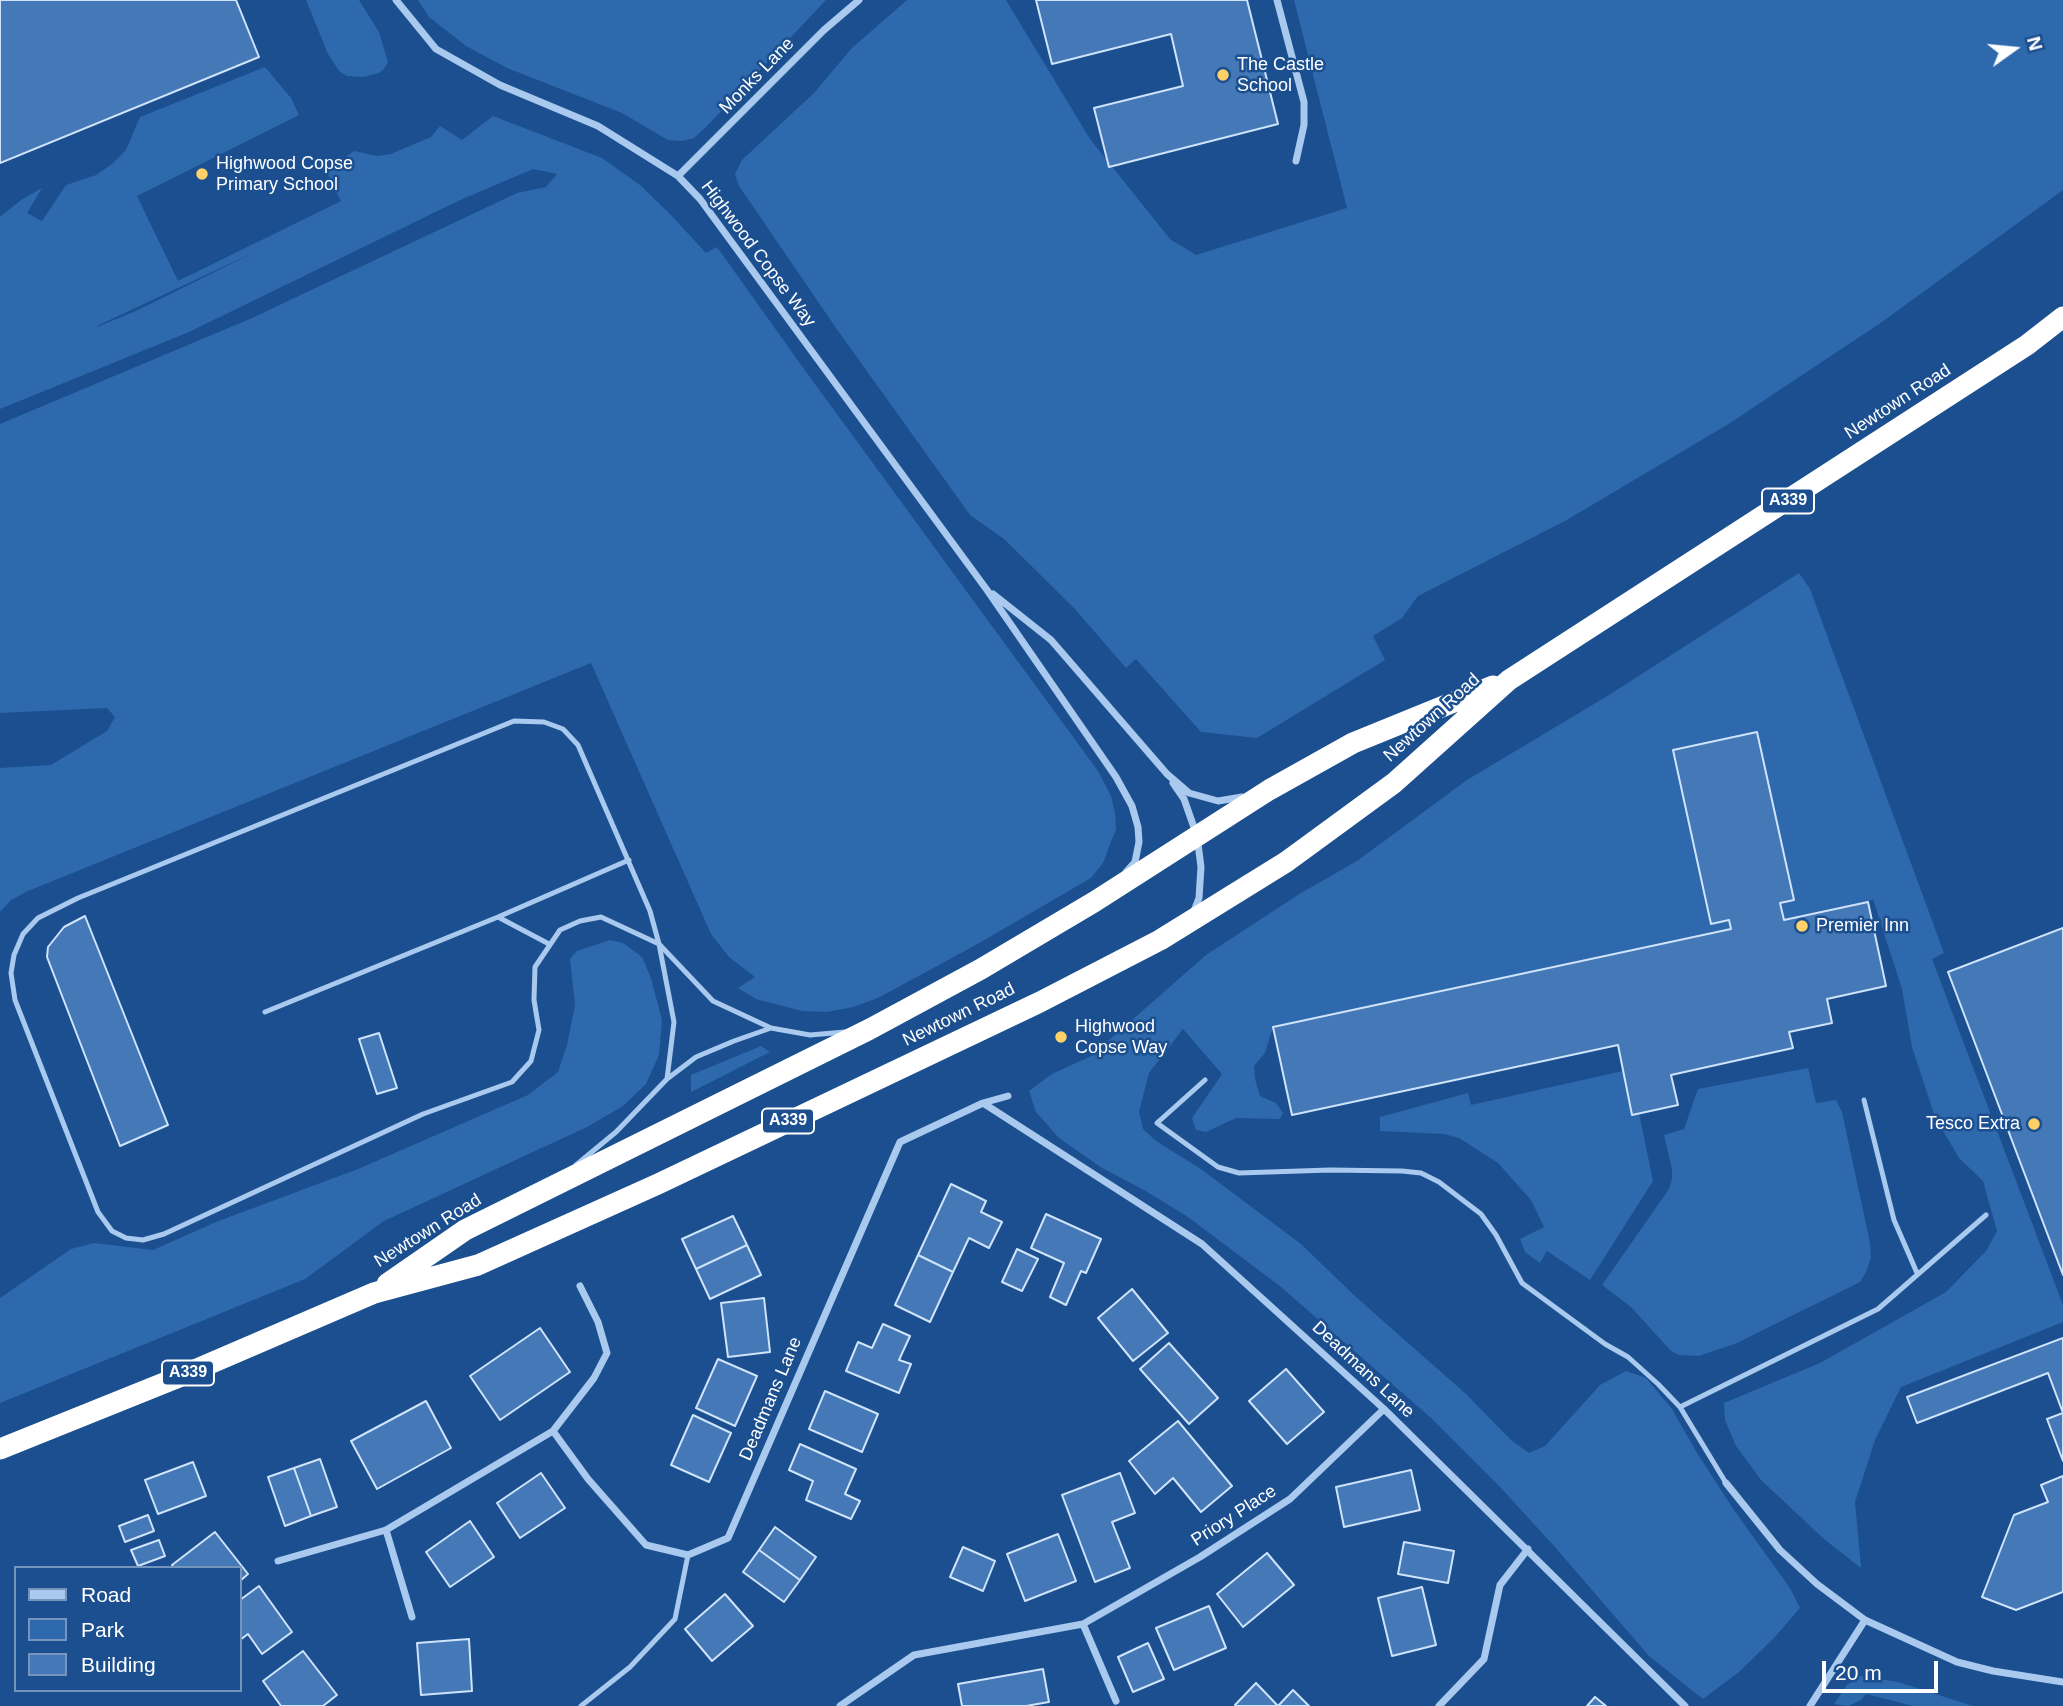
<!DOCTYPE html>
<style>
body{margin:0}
#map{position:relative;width:2063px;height:1706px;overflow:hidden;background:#1b4f8f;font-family:Arial,sans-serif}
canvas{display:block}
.legend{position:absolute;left:14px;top:1566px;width:228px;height:126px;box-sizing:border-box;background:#1b4f8f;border:2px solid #7695bc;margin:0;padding:9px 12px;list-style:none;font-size:21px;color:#fff}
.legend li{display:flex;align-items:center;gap:14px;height:35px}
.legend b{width:35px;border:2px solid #7695bc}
.north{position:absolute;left:1979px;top:14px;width:70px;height:70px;-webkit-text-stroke:5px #1b4f8f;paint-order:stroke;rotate:75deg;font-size:19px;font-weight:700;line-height:28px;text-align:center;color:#fff}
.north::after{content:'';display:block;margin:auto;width:24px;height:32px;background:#fff;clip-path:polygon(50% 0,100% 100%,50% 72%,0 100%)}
.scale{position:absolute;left:1822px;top:1661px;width:116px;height:32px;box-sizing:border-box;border:4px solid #fff;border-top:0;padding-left:9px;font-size:21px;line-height:24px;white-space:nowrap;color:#fff;-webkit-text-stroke:5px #1b4f8f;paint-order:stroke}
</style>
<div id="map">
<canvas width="2063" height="1706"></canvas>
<ul class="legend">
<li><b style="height:9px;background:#a9c9ee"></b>Road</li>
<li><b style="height:19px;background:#2e69ad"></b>Park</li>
<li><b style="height:19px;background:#4478b7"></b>Building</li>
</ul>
<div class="north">N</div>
<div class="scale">20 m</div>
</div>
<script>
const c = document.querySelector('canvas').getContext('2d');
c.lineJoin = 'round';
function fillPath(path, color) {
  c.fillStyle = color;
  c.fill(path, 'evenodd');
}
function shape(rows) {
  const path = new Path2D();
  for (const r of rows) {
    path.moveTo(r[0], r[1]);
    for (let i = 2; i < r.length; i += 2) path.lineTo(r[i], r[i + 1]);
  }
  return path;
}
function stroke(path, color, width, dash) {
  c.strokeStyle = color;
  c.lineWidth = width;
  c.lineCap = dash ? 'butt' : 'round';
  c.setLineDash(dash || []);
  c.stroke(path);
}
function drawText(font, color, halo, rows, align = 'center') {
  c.font = font + ' Arial,sans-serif';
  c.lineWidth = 5;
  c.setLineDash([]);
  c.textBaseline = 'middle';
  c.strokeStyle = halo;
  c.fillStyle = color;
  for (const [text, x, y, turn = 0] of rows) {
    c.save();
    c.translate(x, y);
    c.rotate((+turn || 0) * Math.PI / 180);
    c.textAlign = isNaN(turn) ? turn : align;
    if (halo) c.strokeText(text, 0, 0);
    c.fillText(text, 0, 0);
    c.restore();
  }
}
fillPath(shape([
 [306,0,359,0,379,32,388,62,384,69,379,73,363,77,347,76,339,71,328,54],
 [418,0,826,0,706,127,694,138,682,141,668,140,622,113,507,68,466,46,429,17],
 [907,0,1006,0,1090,139,1170,239,1196,255,1347,208,1294,0,2063,0,2063,190,1882,322,1727,425,1565,521,1418,596,1402,618,1373,636,1385,660,1257,738,1201,732,1136,659,1126,668,1074,608,1004,539,970,515,836,328,739,186,735,174,742,160,814,93,852,48],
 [265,67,291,98,299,115,137,196,178,281,341,201,326,171,354,151,377,156,391,154,431,137,440,126,462,140,493,116,602,158,640,185,671,215,706,253,717,247,804,369,1098,771,1111,796,1115,813,1116,829,1103,863,1091,878,974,946,878,998,853,1007,827,1012,802,1011,756,999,738,988,755,977,729,957,711,934,591,663,28,891,11,900,0,912,0,768,51,765,107,731,115,717,107,708,0,713,0,424,252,318,517,193,546,187,557,174,533,169,458,201,189,332,0,409,0,217,21,200,42,188,27,213,42,221,66,185,96,175,112,164,126,150,140,117],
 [257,251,138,310,97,327,97,326],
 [1799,573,1810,589,1944,953,1932,959,2063,1305,2063,1322,1901,1387,1875,1440,1855,1502,1861,1568,1824,1539,1761,1480,1736,1446,1725,1420,1724,1403,1820,1363,1946,1292,1986,1251,1997,1231,1983,1181,1959,1158,1935,1117,1912,1047,1902,989,1873,899,1868,902,1784,920,1780,903,1793,900,1757,732,1729,920,1731,929,1273,1027,1265,1053,1254,1066,1255,1079,1260,1096,1276,1103,1283,1113,1280,1119,1236,1118,1206,1132,1196,1130,1192,1118,1222,1074,1183,1029,1149,1073,1139,1112,1143,1129,1156,1141,1201,1169,1301,1244,1356,1297,1466,1394,1511,1440,1529,1453,1545,1446,1600,1385,1626,1371,1646,1378,1672,1409,1697,1453,1734,1510,1790,1588,1800,1608,1774,1638,1739,1672,1703,1699,1649,1656,1554,1546,1500,1487,1431,1418,1281,1287,1188,1217,1144,1190,1102,1168,1059,1138,1036,1112,1029,1091,1052,1074,1091,1056,1206,955,1301,893,1357,861,1467,780,1609,695],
 [610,940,623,943,642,957,651,978,662,1020,659,1055,646,1084,623,1106,587,1127,384,1221,305,1279,0,1403,0,1298,71,1249,94,1243,153,1250,216,1222,358,1169,528,1095,558,1072,567,1045,575,1005,570,959,577,951],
 [761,1046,770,1052,691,1092,691,1075],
 [1808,1068,1816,1103,1836,1100,1842,1112,1870,1243,1871,1258,1866,1272,1860,1282,1737,1343,1699,1356,1679,1355,1671,1351,1631,1307,1602,1285,1669,1189,1672,1179,1672,1169,1664,1135,1684,1129,1698,1089],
 [1623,1071,1639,1113,1653,1181,1590,1280,1547,1251,1540,1263,1525,1252,1520,1239,1544,1227,1531,1200,1498,1163,1459,1138,1444,1134,1380,1131,1380,1117,1468,1093,1471,1105],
 [1860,1676,1898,1682,1973,1706,1914,1706,1866,1694,1861,1700,1848,1706,1834,1704,1847,1685]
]), '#2e69ad');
const building = shape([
 [0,0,236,0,259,57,0,163,0,0],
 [1036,0,1247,0,1278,124,1109,167,1094,108,1183,86,1171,34,1052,64,1036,0],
 [1757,732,1794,900,1780,903,1784,920,1868,902,1886,986,1827,999,1832,1023,1789,1032,1793,1048,1671,1075,1678,1105,1632,1115,1618,1045,1292,1115,1273,1027,1731,929,1729,920,1711,924,1673,750,1757,732],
 [85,916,168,1125,120,1146,47,957,48,947,64,927,85,916],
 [2063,928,2063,1275,1948,972,2063,928],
 [379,1033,397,1088,377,1094,359,1039,379,1033],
 [951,1184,986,1201,981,1212,1002,1222,989,1248,969,1238,953,1272,918,1255,951,1184],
 [1046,1214,1101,1239,1086,1273,1081,1271,1066,1305,1050,1297,1064,1263,1031,1248,1046,1214],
 [733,1216,747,1245,696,1269,682,1239,733,1216],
 [747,1245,761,1275,710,1299,696,1269,747,1245],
 [1017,1249,1038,1259,1022,1291,1002,1282,1017,1249],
 [918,1255,953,1272,930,1322,895,1305,918,1255],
 [1132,1289,1168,1333,1133,1361,1098,1318,1132,1289],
 [764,1298,770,1352,728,1357,721,1303,764,1298],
 [883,1324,910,1336,899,1360,911,1364,899,1393,846,1371,858,1342,872,1348,883,1324],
 [540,1328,570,1372,500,1420,470,1376,540,1328],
 [2063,1338,2063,1413,2048,1373,1917,1423,1907,1397,2063,1338],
 [1169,1343,1218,1398,1189,1424,1140,1369,1169,1343],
 [718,1359,757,1376,735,1426,696,1408,718,1359],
 [1286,1369,1324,1412,1287,1444,1249,1401,1286,1369],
 [825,1391,878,1414,862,1452,809,1429,825,1391],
 [426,1401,451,1448,377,1489,351,1441,426,1401],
 [2063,1413,2063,1461,2047,1419,2063,1413],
 [693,1415,731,1433,709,1482,671,1465,693,1415],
 [1178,1421,1232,1486,1201,1512,1173,1478,1155,1494,1129,1461,1178,1421],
 [800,1444,856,1469,845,1494,860,1501,851,1519,806,1500,813,1481,789,1470,800,1444],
 [320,1459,337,1507,311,1516,294,1468,320,1459],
 [193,1462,206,1496,158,1514,145,1480,193,1462],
 [294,1468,311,1516,285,1526,268,1477,294,1468],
 [1411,1470,1420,1510,1344,1527,1336,1487,1411,1470],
 [541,1473,565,1508,520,1538,497,1503,541,1473],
 [1120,1473,1135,1513,1112,1522,1130,1568,1095,1582,1062,1495,1120,1473],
 [2063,1476,2063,1592,2016,1610,1982,1597,2014,1515,2048,1502,2041,1485,2063,1476],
 [148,1515,154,1531,125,1542,119,1526,148,1515],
 [470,1521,494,1557,450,1587,426,1552,470,1521],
 [775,1527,816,1557,800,1580,759,1550,775,1527],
 [215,1532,248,1574,240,1581,240,1568,174,1568,172,1565,215,1532],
 [1058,1534,1076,1581,1025,1601,1007,1554,1058,1534],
 [159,1540,165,1556,138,1566,131,1550,159,1540],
 [1404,1542,1454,1551,1448,1583,1398,1574,1404,1542],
 [963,1547,995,1561,983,1591,950,1577,963,1547],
 [759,1550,800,1580,784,1602,743,1572,759,1550],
 [1267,1553,1294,1585,1243,1627,1217,1594,1267,1553],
 [259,1586,292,1632,262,1654,248,1634,240,1640,240,1600,259,1586],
 [1422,1587,1436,1645,1392,1656,1378,1598,1422,1587],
 [725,1594,753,1626,712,1661,685,1629,725,1594],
 [1209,1606,1226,1648,1174,1670,1156,1628,1209,1606],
 [469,1639,472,1691,421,1695,417,1643,469,1639],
 [1148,1643,1164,1679,1133,1692,1118,1657,1148,1643],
 [303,1651,337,1695,323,1706,281,1706,263,1681,303,1651],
 [1043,1669,1049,1702,1026,1706,962,1706,958,1684,1043,1669],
 [1256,1683,1278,1706,1293,1690,1309,1706,1236,1706,1235,1705,1256,1683],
 [1595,1697,1606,1706,1587,1706,1595,1697]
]);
fillPath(building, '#4478b7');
stroke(building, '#cfe3fa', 2);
stroke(shape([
 [498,917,549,944],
 [265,1012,498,917,629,860],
 [667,1079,674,1022,659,944,650,911,578,745,563,729,544,722,514,721,78,898,38,918,23,934,14,955,11,973,15,1000,98,1212,112,1231,126,1238,143,1240,164,1234,423,1114,512,1082,531,1061,539,1030,534,1000,535,967,560,930,580,921,601,917,659,944,713,1001,771,1028,810,1035,845,1032],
 [1205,1080,1157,1123,1218,1167,1239,1173,1330,1170,1402,1171,1421,1173,1439,1182,1481,1214,1496,1235,1522,1283,1605,1344,1628,1357,1658,1384,1680,1407,1726,1483],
 [1864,1100,1894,1220,1917,1273],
 [576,1165,616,1132,667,1079,696,1057,734,1041,771,1028],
 [1680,1407,1878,1309,1986,1215],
 [581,1706,630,1667,675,1619,688,1555]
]), '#a9c9ee', 5);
stroke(shape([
 [396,0,436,49,500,85,598,126,678,176,700,199,987,590,1116,777,1132,806,1138,827,1139,842,1135,862,1126,872],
 [1277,0,1304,102,1304,125,1296,161],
 [678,176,824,30,859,0],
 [993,594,1051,640,1167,774,1189,793,1218,801,1242,797],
 [1173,783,1184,799,1197,836,1201,867,1199,898,1194,911],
 [983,1103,1008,1096],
 [553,1431,594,1378,607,1353,598,1322,580,1286],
 [1726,1483,1780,1550,1817,1584,1865,1620,1957,1662,1993,1671,2063,1682],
 [386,1530,412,1617],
 [278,1561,386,1530,553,1431,588,1479,646,1545,688,1555,728,1538,900,1142,983,1103,1202,1244,1384,1409,1685,1706],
 [1083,1624,1116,1701],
 [840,1706,914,1655,1083,1624,1200,1557,1290,1499,1384,1409],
 [1439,1706,1484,1659,1500,1585,1528,1549],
 [1810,1706,1865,1620]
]), '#a9c9ee', 7);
stroke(shape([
 [387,1284,465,1230,870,1029,981,969,1094,902,1269,790,1353,743,1493,686],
 [0,1449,174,1379,374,1293,478,1265,658,1184,1040,1002,1160,940,1286,862,1394,783,1509,680,2027,345,2063,317]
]), '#fff', 21);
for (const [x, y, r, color] of [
 [1223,75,7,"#ffd166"],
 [202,174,7,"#ffd166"],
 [1802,926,7,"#ffd166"],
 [1061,1037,7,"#ffd166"],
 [2034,1124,7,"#ffd166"]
]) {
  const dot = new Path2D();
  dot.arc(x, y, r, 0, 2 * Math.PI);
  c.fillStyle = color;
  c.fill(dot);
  stroke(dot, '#1b4f8f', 2.5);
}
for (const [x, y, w] of [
 [1788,501,52],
 [788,1121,52],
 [188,1373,52]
]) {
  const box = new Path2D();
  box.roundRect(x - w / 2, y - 12.5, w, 25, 5);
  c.fillStyle = '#1b4f8f';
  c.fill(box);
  stroke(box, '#fff', 2);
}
drawText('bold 16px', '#fff', null, [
 ["A339",1788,501],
 ["A339",788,1121],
 ["A339",188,1373]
]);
drawText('18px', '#fff', '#1b4f8f', [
 ["The Castle",1237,65],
 ["School",1237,86],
 ["Highwood Copse",216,164],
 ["Primary School",216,185],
 ["Premier Inn",1816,926],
 ["Highwood",1075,1027],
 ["Copse Way",1075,1048],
 ["Tesco Extra",2020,1124,"right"]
], 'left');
drawText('18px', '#fff', '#1b4f8f', [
 ["Monks Lane",757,76,-46],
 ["Highwood Copse Way",758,254,53],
 ["Newtown Road",1898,402,-33],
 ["Newtown Road",1432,718,-42],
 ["Newtown Road",959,1015,-26],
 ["Newtown Road",428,1231,-32],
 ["Deadmans Lane",1363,1370,43],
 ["Deadmans Lane",771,1399,-67],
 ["Priory Place",1234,1516,-33]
]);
</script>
